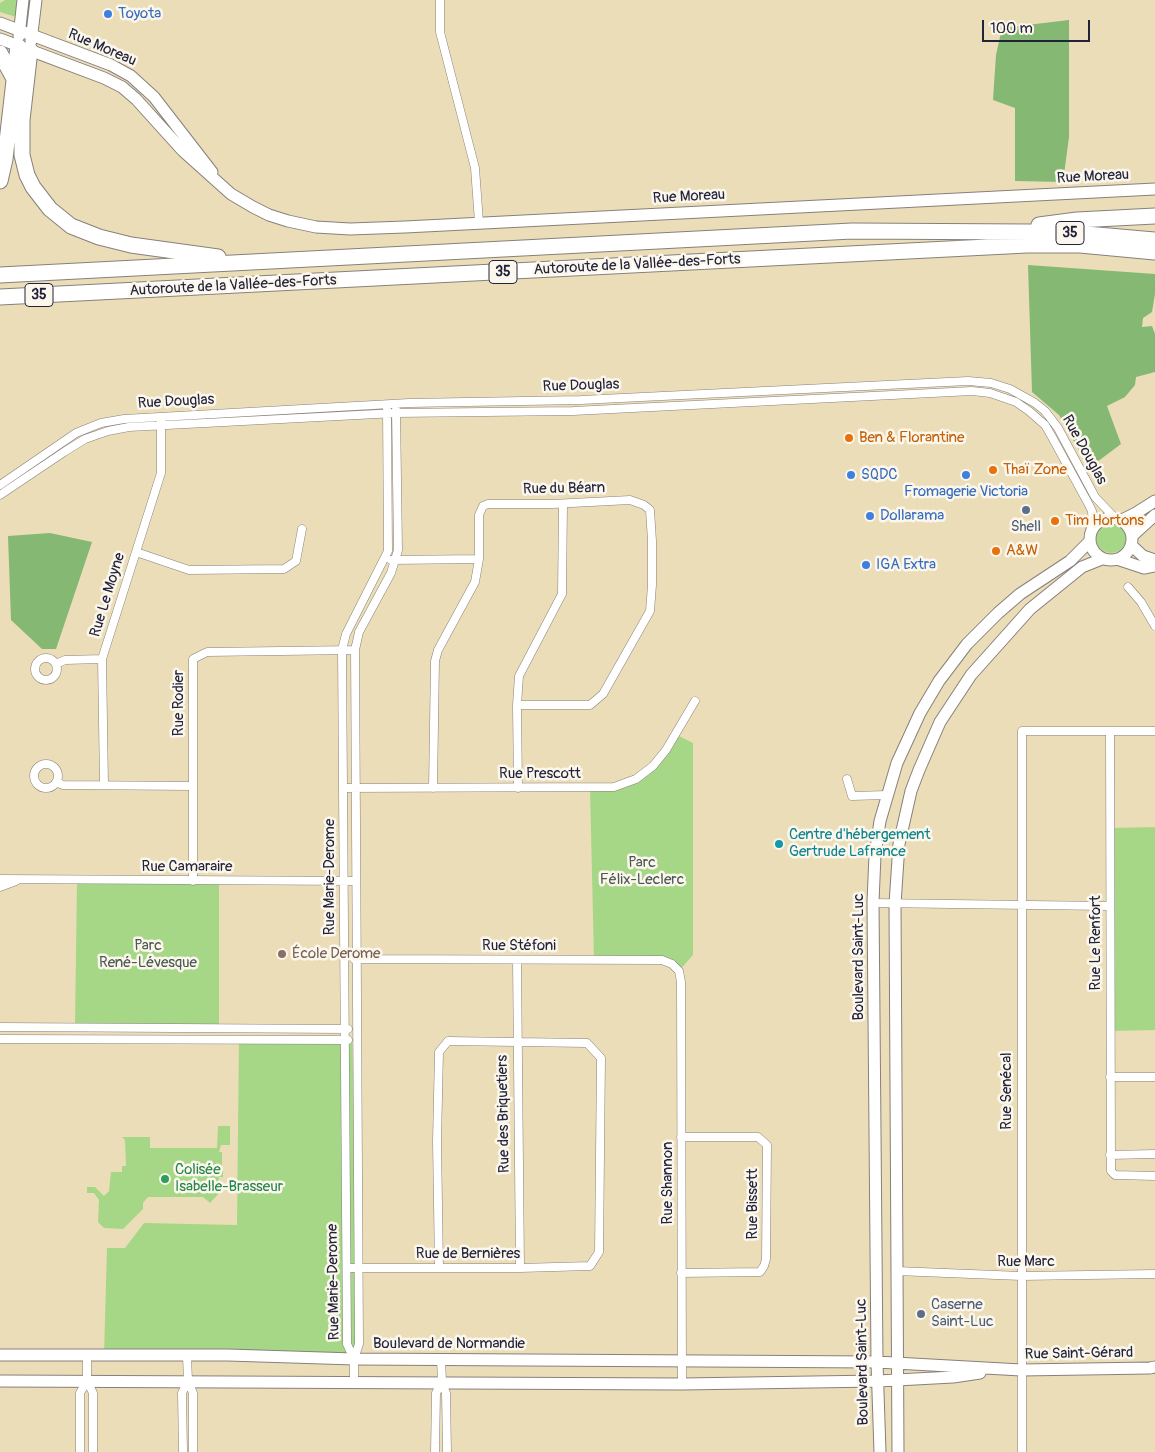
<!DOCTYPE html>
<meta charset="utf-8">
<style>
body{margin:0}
#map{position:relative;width:1155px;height:1452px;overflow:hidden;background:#ecddb9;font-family:Pangolin,sans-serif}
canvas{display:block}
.scale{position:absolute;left:982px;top:20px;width:108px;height:22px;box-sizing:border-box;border:2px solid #22223b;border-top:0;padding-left:6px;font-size:15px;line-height:18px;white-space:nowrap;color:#22223b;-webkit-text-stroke:4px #fbf7ec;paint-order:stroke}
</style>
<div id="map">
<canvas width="1155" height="1452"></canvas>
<div class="scale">100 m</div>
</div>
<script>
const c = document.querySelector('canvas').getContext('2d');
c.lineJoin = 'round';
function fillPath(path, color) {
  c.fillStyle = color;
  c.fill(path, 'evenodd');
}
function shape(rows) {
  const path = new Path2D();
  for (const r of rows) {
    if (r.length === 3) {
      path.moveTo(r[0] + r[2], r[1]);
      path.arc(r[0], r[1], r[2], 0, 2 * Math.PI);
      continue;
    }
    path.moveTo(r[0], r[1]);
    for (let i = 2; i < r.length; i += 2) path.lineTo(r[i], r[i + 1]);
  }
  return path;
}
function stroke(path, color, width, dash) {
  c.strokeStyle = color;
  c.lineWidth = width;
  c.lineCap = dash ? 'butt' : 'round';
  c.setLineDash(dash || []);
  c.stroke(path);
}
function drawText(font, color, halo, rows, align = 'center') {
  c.font = font + ' Pangolin,sans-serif';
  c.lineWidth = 5;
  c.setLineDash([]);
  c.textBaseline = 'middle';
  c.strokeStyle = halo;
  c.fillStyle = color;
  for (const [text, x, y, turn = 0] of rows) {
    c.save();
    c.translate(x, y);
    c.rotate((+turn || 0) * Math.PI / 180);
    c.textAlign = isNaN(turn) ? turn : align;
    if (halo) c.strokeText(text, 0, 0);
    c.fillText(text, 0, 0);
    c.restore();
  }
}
fillPath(shape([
 [5,0,18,0,16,17,0,12,0,3],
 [1111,538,15],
 [675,734,693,743,693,955,679,971,671,964,594,960,590,788,614,787,653,766],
 [1155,778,1155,1030,1109,1031,1111,828,1155,827],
 [77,880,219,881,219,1027,75,1026],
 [239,1037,352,1038,358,1268,357,1358,104,1355,107,1248,125,1248,144,1223,237,1225],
 [218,1126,230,1126,230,1145,221,1145,219,1152,222,1152,222,1165,219,1166,219,1171,223,1171,223,1177,219,1177,218,1188,221,1191,210,1203,203,1197,148,1197,143,1203,143,1209,123,1229,104,1228,98,1222,99,1200,94,1193,87,1193,87,1187,95,1187,104,1196,109,1191,111,1172,122,1172,122,1166,126,1166,125,1140,122,1137,150,1137,150,1148,217,1148]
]), '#a6d786');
fillPath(shape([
 [1069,20,1069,137,1063,182,1015,181,1015,108,993,100,996,55,1002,28],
 [1028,265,1155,274,1155,294,1152,312,1143,318,1142,327,1152,326,1155,334,1155,372,1136,377,1135,385,1125,397,1107,406,1121,444,1089,468,1059,415,1032,392],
 [50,533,92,542,56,649,42,649,11,620,8,536]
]), '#84b873');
const street = shape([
 [440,0,440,32,475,168,479,222],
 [0,485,76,433,101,423,124,419,409,403,581,400,968,381,991,383,1010,389,1035,403,1045,411,1058,428,1095,497,1115,518],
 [0,495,64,452,85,439,108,431,129,427,396,413,573,411,972,391,990,393,1016,402,1029,411,1045,425,1052,437,1088,503,1092,511,1093,528],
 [136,552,189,570,284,569,296,561,302,529],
 [391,560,479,559],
 [1128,587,1141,602,1155,626],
 [46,669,11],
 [56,664,65,660,102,659],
 [1110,731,1111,1171,1115,1175,1155,1176],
 [46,776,12],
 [847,779,852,796,887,795],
 [56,782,63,785,192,786],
 [104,785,102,659,161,473,161,421],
 [343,788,614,787,636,779,653,766,666,750,695,701],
 [433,788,435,661,438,650,475,582,479,559,479,515,483,506,488,504,552,504,630,500,644,505,650,510,652,541,652,585,650,611,603,694,590,705,517,705],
 [518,788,517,705,519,676,562,594,563,504],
 [0,879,356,881],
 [193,881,193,659,207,652,355,650],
 [0,887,16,881],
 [873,903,1109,906],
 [354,959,662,960,672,964,679,971,681,982,682,1384],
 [517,960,520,1268],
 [0,1027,348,1029],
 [0,1039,348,1040],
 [1110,1077,1155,1077],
 [681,1137,758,1137,767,1145,766,1259,764,1266,760,1272,681,1273],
 [1110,1155,1155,1154],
 [347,1268,520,1268,590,1266,599,1252,601,1058,587,1043,448,1041,439,1052,437,1141,439,1268],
 [896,1271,1021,1276,1155,1274],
 [187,1356,188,1381,193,1393,193,1452],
 [354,1359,347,1344,342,650,346,634,388,551,387,409],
 [441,1359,442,1382,446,1393,447,1452],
 [87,1381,93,1393,93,1452],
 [354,1382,354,1359,359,1344,355,650,359,632,391,573,398,550,396,410],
 [80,1452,80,1393,87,1381,87,1355],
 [183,1452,182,1393,188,1381],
 [435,1452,436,1393,442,1382],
 [1022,1452,1022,731,1155,731]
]);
const secondary = shape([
 [0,23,111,65,131,76,154,97,212,172],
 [19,36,23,0],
 [0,39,104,78,122,87,136,99,183,151,231,194,253,207,269,215,288,221,316,227,350,229,405,227,1155,189],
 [31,41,36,0],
 [1111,539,21],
 [1122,520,1136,513,1155,501],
 [1132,536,1155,515],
 [1131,545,1143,556,1155,560],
 [1117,559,1144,568,1155,566],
 [0,1355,228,1355,354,1359,877,1362,1021,1370,1150,1368,1155,1367],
 [0,1381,682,1384,878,1381,953,1377,980,1373],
 [880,1452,877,1362,873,902,875,855,880,821,897,763,920,713,939,681,967,644,998,613,1020,594,1070,561,1089,542],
 [898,1452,895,904,899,844,911,791,919,770,940,722,971,675,1030,609,1082,567,1102,559]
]);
const highway = shape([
 [30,50,22,120,22,155,27,175,33,187,50,209,71,226,99,237,131,245,218,257],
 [0,53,13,77],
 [0,181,5,159,18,46],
 [1039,225,1077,220,1155,216],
 [0,275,852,231,1030,232,1086,234,1155,240],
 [0,297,1027,245,1080,245,1155,252]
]);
stroke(street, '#87807a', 9);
stroke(secondary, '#87807a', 13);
stroke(highway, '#87807a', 17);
stroke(street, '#fff', 8);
stroke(secondary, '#fff', 11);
stroke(highway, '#fff', 15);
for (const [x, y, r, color] of [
 [108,14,5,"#3f7fe0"],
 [849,438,5,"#e8710a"],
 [993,470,5,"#e8710a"],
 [851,475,5,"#3f7fe0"],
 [966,475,5,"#3f7fe0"],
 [1026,510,5,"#5c6f8a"],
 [870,516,5,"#3f7fe0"],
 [1055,521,5,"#e8710a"],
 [996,551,5,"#e8710a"],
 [866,565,5,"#3f7fe0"],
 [779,844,5,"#0f9aa8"],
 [282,954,5,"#8d6e63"],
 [165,1179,5,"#2e9e5b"],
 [921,1314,5,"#5c6f8a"]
]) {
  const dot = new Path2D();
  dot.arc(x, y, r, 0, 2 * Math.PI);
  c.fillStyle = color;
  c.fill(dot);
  stroke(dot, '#fbf7ec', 2);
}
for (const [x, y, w] of [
 [1070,233,28],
 [503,272,28],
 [39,295,28]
]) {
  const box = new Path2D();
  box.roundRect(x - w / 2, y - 11.5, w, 23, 4);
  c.fillStyle = '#fbf7ec';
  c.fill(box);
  stroke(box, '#22223b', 1);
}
drawText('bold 14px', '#22223b', null, [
 ["35",1070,233],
 ["35",503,272],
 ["35",39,295]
]);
drawText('15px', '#366cbe', '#fbf7ec', [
 ["Toyota",118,14],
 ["SQDC",861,475],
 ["Fromagerie Victoria",966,492,"center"],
 ["Dollarama",880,516],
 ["IGA Extra",876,565]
], 'left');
drawText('15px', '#22223b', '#fbf7ec', [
 ["Rue Moreau",102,48,23],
 ["Rue Moreau",1093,177,-3],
 ["Rue Moreau",689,197,-3],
 ["Autoroute de la Vallée-des-Forts",637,265,-3],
 ["Autoroute de la Vallée-des-Forts",233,286,-3],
 ["Rue Douglas",581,386,-2],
 ["Rue Douglas",176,402,-3],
 ["Rue Douglas",1084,450,61],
 ["Rue du Béarn",564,489,-1],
 ["Rue Le Moyne",108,595,-73],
 ["Rue Rodier",179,703,-90],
 ["Rue Prescott",540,774],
 ["Rue Camaraire",187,867],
 ["Rue Marie-Derome",330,877,-90],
 ["Rue Le Renfort",1096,943,-90],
 ["Rue Stéfoni",519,946],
 ["Boulevard Saint-Luc",859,957,-90],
 ["Rue Senécal",1007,1091,-90],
 ["Rue des Briquetiers",504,1114,-91],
 ["Rue Shannon",668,1183,-90],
 ["Rue Bissett",753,1204,-90],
 ["Rue de Bernières",468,1254],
 ["Rue Marc",1026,1262],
 ["Rue Marie-Derome",334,1282,-91],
 ["Boulevard de Normandie",449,1344],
 ["Rue Saint-Gérard",1079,1354,-1],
 ["Boulevard Saint-Luc",863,1362,-91]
]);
drawText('15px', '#c56008', '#fbf7ec', [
 ["Ben & Florantine",859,438],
 ["Thaï Zone",1003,470],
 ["Tim Hortons",1065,521],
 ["A&W",1006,551]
], 'left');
drawText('15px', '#4e5e75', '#fbf7ec', [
 ["Shell",1026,527],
 ["Caserne",931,1305,"left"],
 ["Saint-Luc",931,1322,"left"]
]);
drawText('15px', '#0d838f', '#fbf7ec', [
 ["Centre d'hébergement",789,835],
 ["Gertrude Lafrance",789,852]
], 'left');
drawText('15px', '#4a5852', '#fbf7ec', [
 ["Parc",642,863],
 ["Félix-Leclerc",642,880],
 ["Parc",148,946],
 ["René-Lévesque",148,963]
]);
drawText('15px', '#785e54', '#fbf7ec', [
 ["École Derome",292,954]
], 'left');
drawText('15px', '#27864d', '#fbf7ec', [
 ["Colisée",175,1170],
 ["Isabelle-Brasseur",175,1187]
], 'left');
</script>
